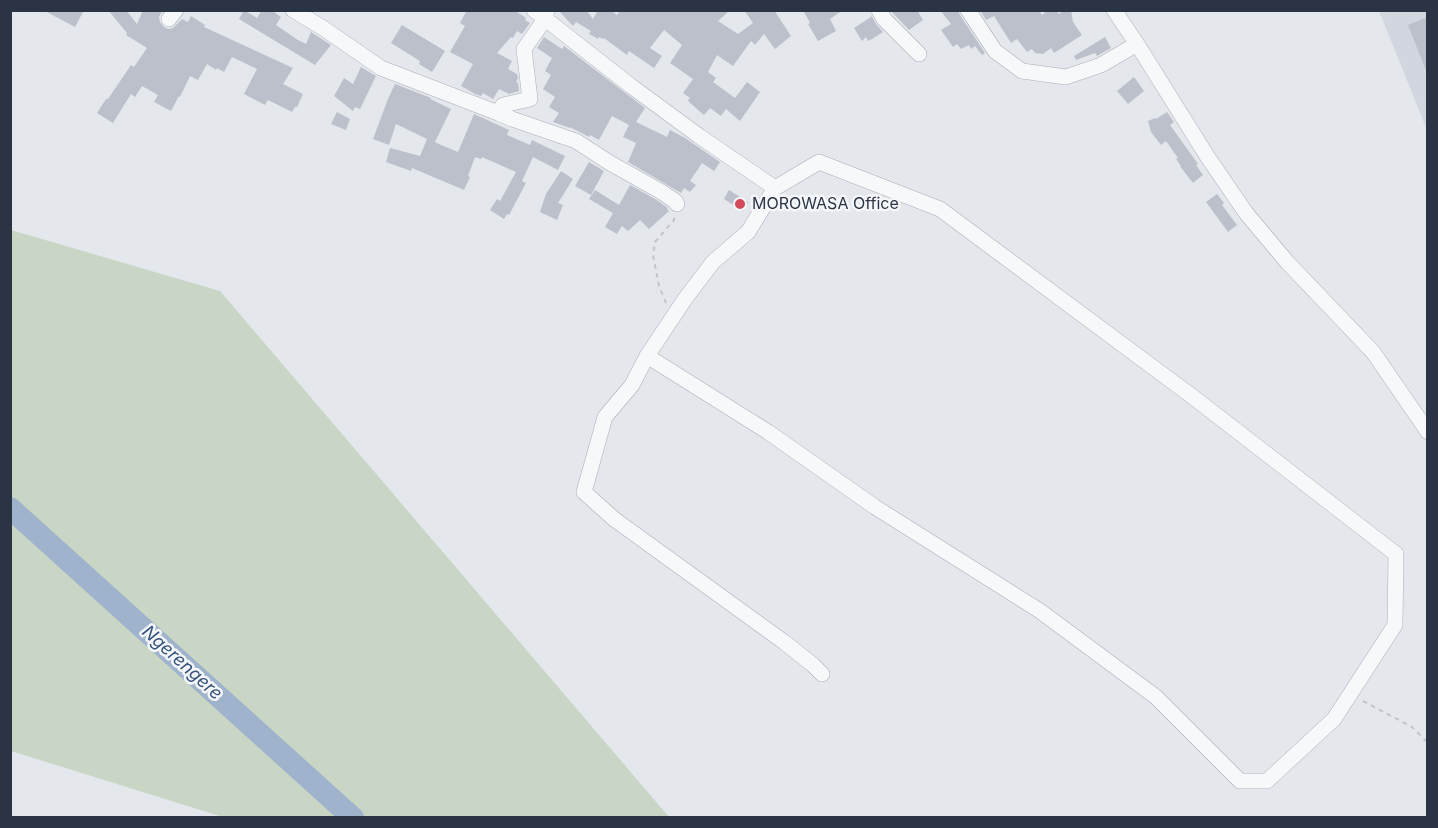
<!DOCTYPE html>
<style>
body{margin:0}
#map{position:relative;width:1438px;height:828px;overflow:hidden;background:#e4e7ec;font-family:Inter,sans-serif}
canvas{display:block}
.frame{position:absolute;inset:0;border:12px solid #2b3445;pointer-events:none}
</style>
<div id="map">
<canvas width="1438" height="828"></canvas>
<div class="frame"></div>
</div>
<script>
const c = document.querySelector('canvas').getContext('2d');
c.lineJoin = 'round';
function fillPath(path, color) {
  c.fillStyle = color;
  c.fill(path, 'evenodd');
}
function shape(rows) {
  const path = new Path2D();
  for (const r of rows) {
    path.moveTo(r[0], r[1]);
    for (let i = 2; i < r.length; i += 2) path.lineTo(r[i], r[i + 1]);
  }
  return path;
}
function stroke(path, color, width, dash) {
  c.strokeStyle = color;
  c.lineWidth = width;
  c.lineCap = dash ? 'butt' : 'round';
  c.setLineDash(dash || []);
  c.stroke(path);
}
function drawText(font, color, halo, rows, align = 'center') {
  c.font = font + ' Inter,sans-serif';
  c.lineWidth = 5;
  c.setLineDash([]);
  c.textBaseline = 'middle';
  c.strokeStyle = halo;
  c.fillStyle = color;
  for (const [text, x, y, turn = 0] of rows) {
    c.save();
    c.translate(x, y);
    c.rotate((+turn || 0) * Math.PI / 180);
    c.textAlign = isNaN(turn) ? turn : align;
    if (halo) c.strokeText(text, 0, 0);
    c.fillText(text, 0, 0);
    c.restore();
  }
}
fillPath(shape([
 [1379,11,1427,11,1427,130]
]), '#d2d6de');
fillPath(shape([
 [11,230,220,291,669,817,223,817,11,751]
]), '#c9d6c5');
stroke(shape([
 [10,508,353,818]
]), '#9fb4cc', 22);
fillPath(shape([
 [43,10,84,10,75,27],
 [108,10,126,10,137,24,143,10,163,10,159,17,160,22,164,27,168,29,173,28,182,19,188,22,191,16,205,25,204,27,293,68,283,84,303,94,297,107,295,107,292,112,268,100,265,105,244,94,257,69,232,57,224,72,217,68,216,70,207,64,198,80,190,76,180,97,179,96,171,111,154,102,158,95,142,86,135,97,131,94,113,123,97,113,106,99,108,99,131,65,134,67,147,48,126,35,127,33],
 [244,10,257,18,262,10,271,10,281,17,276,25,298,40,306,44,311,32,331,45,315,65,239,19],
 [467,10,514,10,526,18,525,20,530,23,522,34,517,31,513,38,511,37,497,53,512,61,508,69,517,74,518,78,516,82,518,83,519,91,509,94,499,89,493,99,483,93,481,96,475,94,461,86,473,64,450,52,465,26,460,23],
 [558,10,586,10,593,19,598,10,610,10,617,15,620,10,730,10,718,21,738,34,753,23,744,10,774,10,791,36,775,49,764,34,755,45,751,41,733,66,717,55,708,72,716,78,713,82,735,98,747,82,760,92,740,121,726,109,721,116,710,108,704,115,689,102,688,100,690,98,683,93,693,79,670,63,682,45,664,30,650,48,662,56,654,68,629,51,627,55,604,38,603,39,599,37,598,39,589,34,591,31,576,22,573,26],
 [803,10,843,10,830,19,836,31,818,41,808,24,810,23],
 [890,10,917,10,923,20,909,30],
 [940,10,958,10,960,15,985,53,982,55,975,46,971,49,969,45,961,49,957,44,953,47,941,30,951,24],
 [980,10,1039,10,1042,15,1048,10,1056,10,1059,14,1064,10,1071,10,1073,22,1082,35,1054,53,1051,48,1043,54,1035,53,1032,49,1027,52,1017,39,1011,43,994,16,986,20],
 [871,15,876,24,883,32,872,39,868,41,866,37,862,41,854,28,871,17],
 [1428,17,1428,73,1427,73,1408,25],
 [402,25,445,51,432,72,419,64,420,61,391,43],
 [544,37,562,49,564,46,645,108,636,122,667,137,670,130,685,138,720,162,714,171,702,163,690,181,696,185,690,192,684,188,681,193,628,162,636,143,623,137,629,125,612,116,599,140,590,135,589,137,570,127,570,128,553,122,559,113,549,107,555,97,543,89,551,75,545,71,552,58,537,48],
 [1105,37,1111,48,1097,56,1095,53,1076,60,1074,56],
 [361,67,376,76,360,109,355,107,353,111,334,96,344,78,353,84],
 [1134,77,1144,91,1128,104,1117,91],
 [395,84,431,98,430,99,451,109,435,142,441,145,458,152,474,114,509,130,507,135,530,145,532,140,565,156,558,170,533,157,522,181,526,183,509,215,507,214,504,219,490,210,497,199,500,201,516,172,482,157,481,159,475,157,468,176,470,177,464,190,412,168,411,171,386,162,390,148,420,156,427,139,396,124,389,145,373,139,388,99],
 [337,112,350,119,346,130,331,124],
 [1167,112,1174,122,1170,125,1198,164,1196,165,1203,175,1193,183,1180,166,1181,166,1176,159,1178,158,1166,141,1161,145,1151,132,1148,121,1155,118,1156,119],
 [589,162,604,171,591,195,575,186],
 [561,171,573,179,558,203,563,205,557,220,540,212,546,194],
 [630,185,655,199,668,208,667,209,669,211,649,229,640,220,628,231,622,226,617,234,605,227,613,213,589,199,595,190,619,205],
 [729,190,748,202,743,211,724,199],
 [1217,194,1224,203,1222,205,1237,225,1228,232,1206,202]
]), '#bbc0ca');
const minor = shape([
 [293,10,323,28,381,68,498,113,503,105,530,99,524,49,545,19,547,10],
 [534,10,631,86,699,136,775,188,748,232,713,262,685,299,647,356,632,385,605,417,584,492,614,519,784,642,813,665,822,674],
 [879,10,884,19,919,54],
 [968,10,995,51,1022,71,1066,77,1101,65,1137,44],
 [1114,10,1137,44,1207,156,1246,213,1287,262,1373,352,1428,432],
 [169,19,176,10],
 [498,113,512,119,576,141,610,163,660,191,675,201,677,204],
 [647,356,768,432,875,507,1040,611,1156,697,1240,781,1267,781,1334,719,1395,625,1396,554,1193,397,940,209,819,162,775,188]
]);
stroke(minor, '#a9aeb7', 16);
stroke(shape([
 [666,303,659,286,653,255,655,242,674,220,674,216],
 [1363,701,1412,727,1428,743]
]), '#c2c5cb', 2, [4.5, 4.5]);
stroke(minor, '#f7f8fa', 15);
for (const [x, y, r, color] of [
 [740,204,6,"#d1495b"]
]) {
  const dot = new Path2D();
  dot.arc(x, y, r, 0, 2 * Math.PI);
  c.fillStyle = color;
  c.fill(dot);
  stroke(dot, '#f4f6f9', 2);
}
drawText('16px', '#2b3445', '#f4f6f9', [
 ["MOROWASA Office",752,204]
], 'left');
drawText('italic 18px', '#34527a', '#f4f6f9', [
 ["Ngerengere",182,663,42]
]);
</script>
